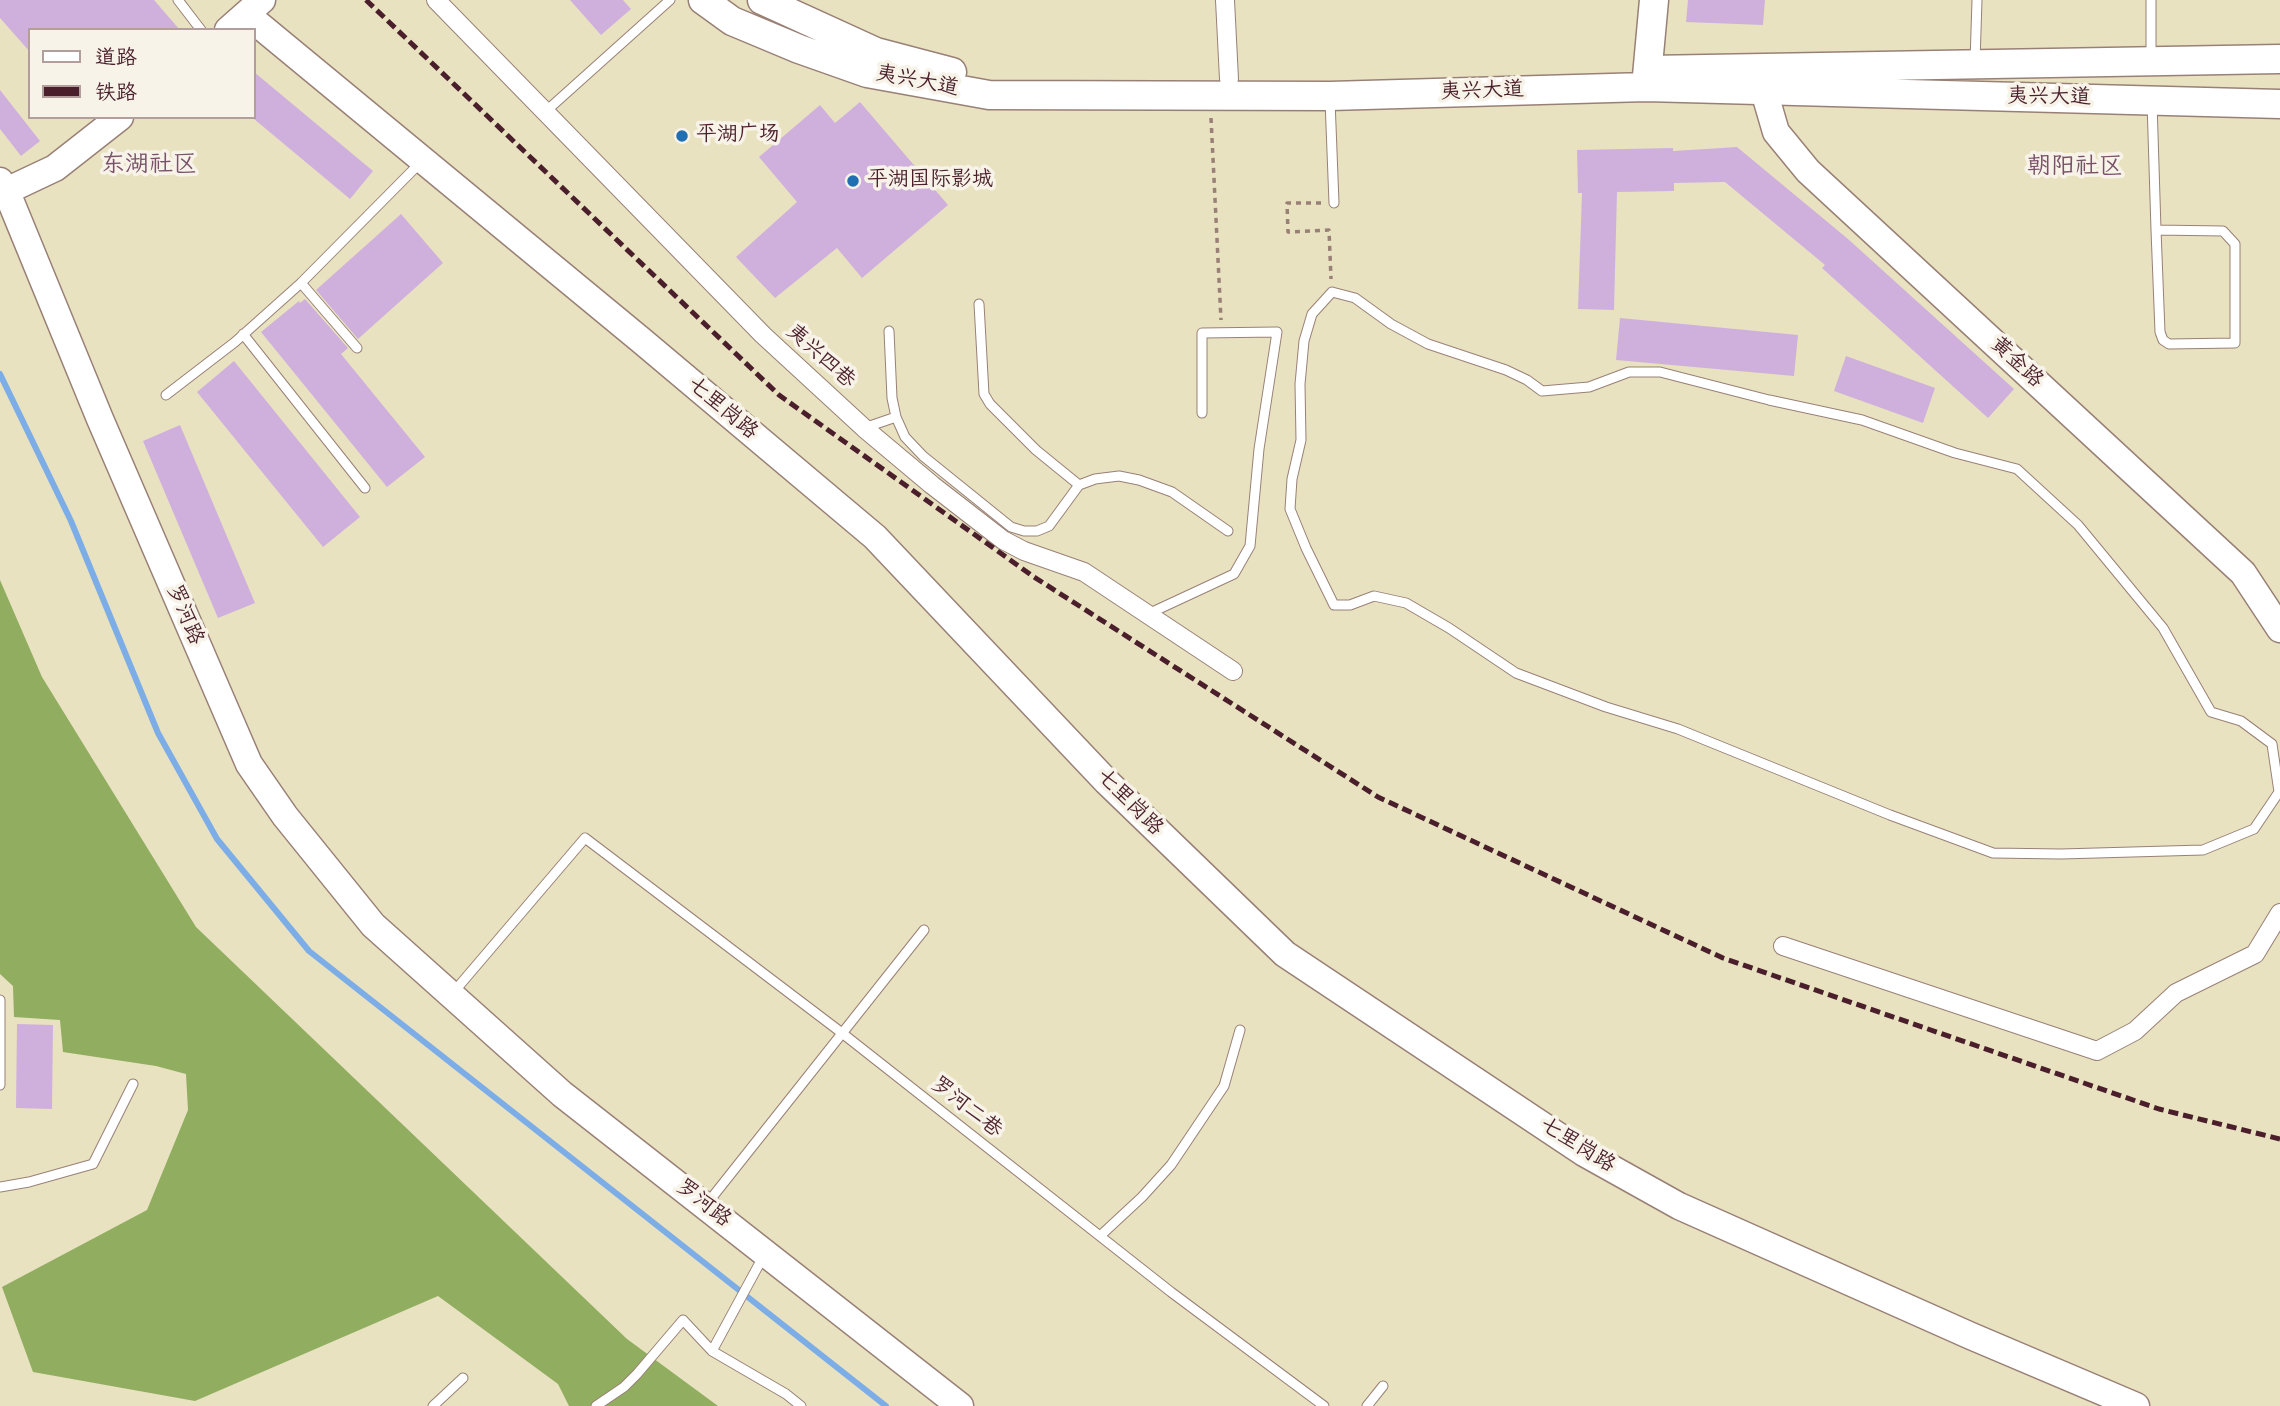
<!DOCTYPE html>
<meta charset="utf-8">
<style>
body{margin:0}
#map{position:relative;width:2280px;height:1406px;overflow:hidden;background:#e8e2c1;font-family:"Architects Daughter","LXGW WenKai TC",sans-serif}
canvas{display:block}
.legend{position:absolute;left:28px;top:28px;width:228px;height:91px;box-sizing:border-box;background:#f7f3e8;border:2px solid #b29e9c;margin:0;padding:9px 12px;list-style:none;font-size:21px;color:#4a1f2b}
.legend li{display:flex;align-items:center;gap:14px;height:35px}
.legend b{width:35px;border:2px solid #b29e9c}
</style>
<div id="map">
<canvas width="2280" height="1406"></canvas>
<ul class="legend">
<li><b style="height:9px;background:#fff"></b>道路</li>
<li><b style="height:9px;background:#4a1f2b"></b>铁路</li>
</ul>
</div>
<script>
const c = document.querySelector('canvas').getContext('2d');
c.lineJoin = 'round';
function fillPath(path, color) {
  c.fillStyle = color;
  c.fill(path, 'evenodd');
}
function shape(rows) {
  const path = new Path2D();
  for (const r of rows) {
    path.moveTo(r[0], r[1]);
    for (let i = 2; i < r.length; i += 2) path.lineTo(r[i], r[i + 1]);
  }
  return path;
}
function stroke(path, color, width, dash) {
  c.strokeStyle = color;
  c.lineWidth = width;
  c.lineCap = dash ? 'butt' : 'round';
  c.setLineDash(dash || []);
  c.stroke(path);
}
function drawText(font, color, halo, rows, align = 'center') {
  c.font = font + ' "Architects Daughter","LXGW WenKai TC",sans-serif';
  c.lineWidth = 7;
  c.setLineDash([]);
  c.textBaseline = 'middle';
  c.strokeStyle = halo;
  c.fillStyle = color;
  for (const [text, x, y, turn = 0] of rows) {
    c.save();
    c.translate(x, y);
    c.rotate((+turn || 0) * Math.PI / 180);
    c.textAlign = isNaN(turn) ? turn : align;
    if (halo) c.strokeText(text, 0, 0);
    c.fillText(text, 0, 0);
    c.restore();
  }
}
fillPath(shape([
 [0,580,42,677,196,927,627,1339,718,1406,569,1406,558,1384,438,1296,195,1401,33,1372,2,1287,147,1210,188,1110,186,1074,156,1066,63,1052,60,1020,14,1017,13,986,0,974]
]), '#91ad60');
stroke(shape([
 [0,374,71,521,158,733,217,839,309,951,886,1406]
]), '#7cade7', 6);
fillPath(shape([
 [0,0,154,0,180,30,30,30,30,52,0,18],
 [570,0,623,0,631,9,601,35],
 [1688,0,1765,0,1763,25,1686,22],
 [254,72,373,171,350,199,254,119],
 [0,90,40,141,21,156,0,129],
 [860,102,948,205,862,278,837,248,775,298,736,257,797,202,759,157,820,105,835,123],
 [1737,147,1848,239,2014,389,1988,418,1822,268,1825,265,1725,182,1674,183,1674,191,1617,192,1614,310,1578,309,1582,193,1578,193,1577,150,1673,148,1673,151],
 [401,214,443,263,358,339,316,290],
 [305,299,348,348,341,354,425,457,387,487,261,332,299,301,300,303],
 [1620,318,1798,335,1794,376,1616,360],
 [1846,356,1935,388,1923,423,1834,391],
 [234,361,360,517,323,547,197,392],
 [180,425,255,603,218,618,143,441],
 [17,1024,53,1025,52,1109,16,1108]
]), '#cfb0dd');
const lane = shape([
 [178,0,201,30],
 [2151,59,2151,0],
 [1975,62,1977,0],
 [1330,100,1334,203],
 [2152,102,2156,230,2160,332,2163,340,2169,344,2235,343,2235,244,2223,231,2156,230],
 [544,113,670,0],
 [301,283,357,348],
 [1332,292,1355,298,1391,324,1428,344,1506,370,1527,380,1542,391,1589,387,1629,372,1660,372,1769,400,1862,420,1955,453,2017,469,2078,525,2163,628,2211,712,2241,721,2272,744,2279,792,2254,829,2203,850,2061,854,1993,853,1890,815,1678,729,1606,707,1516,673,1449,628,1406,603,1374,596,1350,605,1334,605,1306,548,1290,509,1292,479,1301,440,1300,384,1304,341,1312,314,1332,292],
 [979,304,984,394,990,404,1036,450,1079,485],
 [889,331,892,398,896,417,905,437,923,456,1011,527,1024,531,1037,531,1049,526,1079,485,1095,479,1119,476,1139,480,1172,492,1228,531],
 [243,334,365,488],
 [166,395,235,342,301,283,421,162],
 [864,428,896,417],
 [1148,614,1234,574,1250,546,1259,449,1277,332,1202,333,1202,413],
 [452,994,585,838,842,1033,1171,1292,1324,1406],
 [0,1000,0,1085],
 [0,1187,29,1182,93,1164,133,1084],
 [706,1205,924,930],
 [1100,1236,1142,1197,1171,1165,1224,1086,1240,1030],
 [712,1351,763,1257],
 [433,1406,463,1378],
 [596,1406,624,1387,637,1374,683,1320,712,1351,786,1394,801,1406],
 [1367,1406,1383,1386]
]);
const street = shape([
 [436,0,763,335,864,428,932,485,1003,540,1024,551,1084,572,1233,671],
 [1225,0,1229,79],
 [1783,946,2097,1051,2135,1031,2176,993,2255,954,2280,913]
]);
const secondary = shape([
 [247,15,642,341,875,537,1107,782,1285,954,1584,1153,1679,1206,1971,1336,2136,1406],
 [228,30,262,0],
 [1764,91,1776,132,1808,171,2243,573,2280,629],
 [0,181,6,190,100,419,249,764,285,816,373,925,562,1094,960,1406],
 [0,194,55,168,120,117]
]);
const primary = shape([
 [703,0,732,21,799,49,867,73,989,95,1330,96,1646,87,2280,104],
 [762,0,876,52,952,72],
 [1649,70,2280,59],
 [1646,87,1654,0]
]);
stroke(lane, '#998076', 11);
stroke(street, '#998076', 20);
stroke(secondary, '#998076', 29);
stroke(primary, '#998076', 31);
stroke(shape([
 [1211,118,1221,320],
 [1321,203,1287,203,1288,232,1329,230,1331,279]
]), '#998076', 3.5, [5, 5]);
stroke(lane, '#fff', 9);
stroke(street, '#fff', 18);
stroke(secondary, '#fff', 26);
stroke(primary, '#fff', 28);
stroke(shape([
 [366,0,779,395,1034,577,1378,797,1723,958,2159,1109,2280,1139]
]), '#4a1f2b', 5, [10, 5]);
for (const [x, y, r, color] of [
 [682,136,7,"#1f6fb2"],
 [853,181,7,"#1f6fb2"]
]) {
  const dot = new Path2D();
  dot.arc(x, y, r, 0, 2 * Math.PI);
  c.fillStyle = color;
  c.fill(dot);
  stroke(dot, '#f7f3e8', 2.5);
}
drawText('21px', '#4a1f2b', '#f7f3e8', [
 ["夷兴大道",917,82,11],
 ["夷兴大道",1482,92,-2],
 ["夷兴大道",2049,98,1],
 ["夷兴四巷",820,357,42],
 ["黄金路",2016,363,43],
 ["七里岗路",722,409,40],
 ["罗河路",184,615,67],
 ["七里岗路",1129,803,45],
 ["罗河二巷",966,1108,38],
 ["七里岗路",1577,1146,32],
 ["罗河路",703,1204,38]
]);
drawText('21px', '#4a1f2b', '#f7f3e8', [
 ["平湖广场",696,136],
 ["平湖国际影城",867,181]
], 'left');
drawText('24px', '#795269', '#f7f3e8', [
 ["东湖社区",149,166],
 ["朝阳社区",2075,168]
]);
</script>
